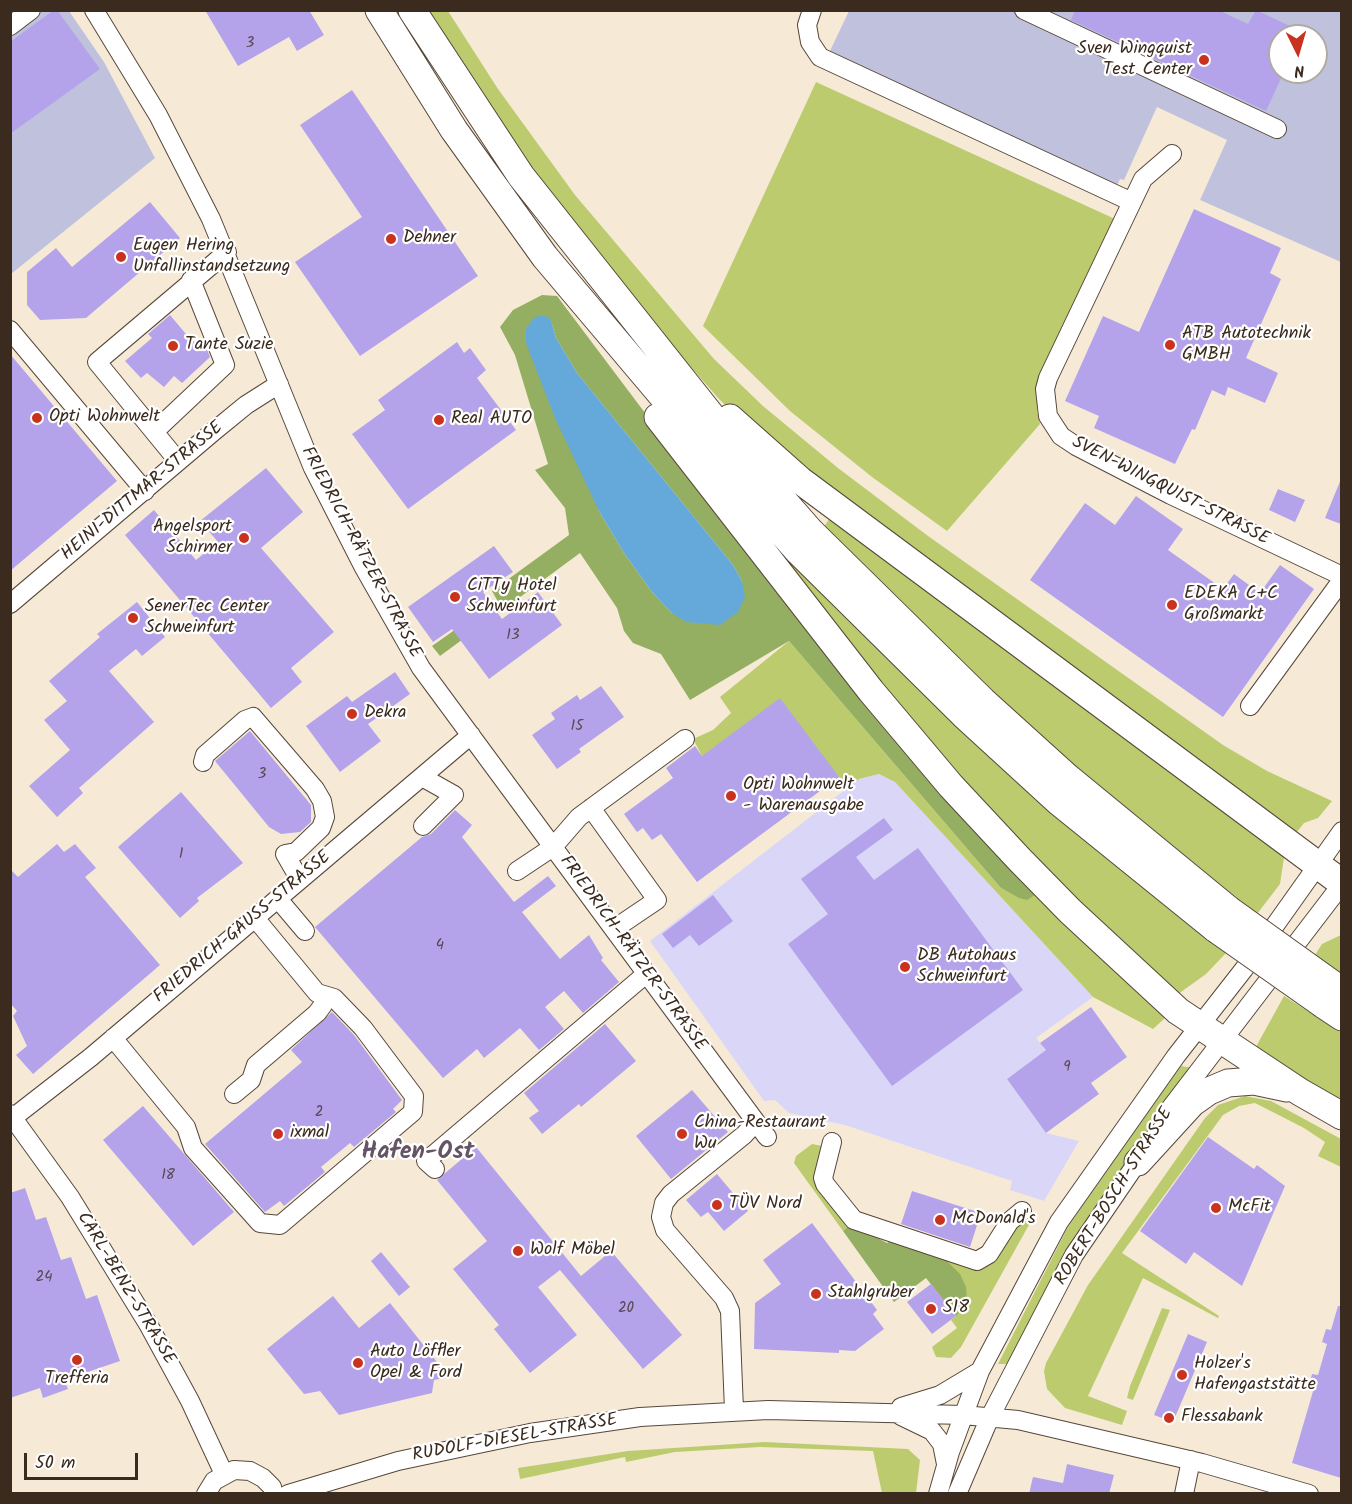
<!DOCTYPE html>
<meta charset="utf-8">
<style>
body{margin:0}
#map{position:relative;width:1352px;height:1504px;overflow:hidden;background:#f6ead7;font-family:Kalam,sans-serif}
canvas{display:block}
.frame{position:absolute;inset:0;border:12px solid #3b2a1e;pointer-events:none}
.north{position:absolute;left:1268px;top:24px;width:60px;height:60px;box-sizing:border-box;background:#fff;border:2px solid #b1aaa5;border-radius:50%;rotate:175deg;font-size:16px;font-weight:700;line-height:24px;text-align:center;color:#3b2a1e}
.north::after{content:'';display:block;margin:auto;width:21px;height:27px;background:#c8321e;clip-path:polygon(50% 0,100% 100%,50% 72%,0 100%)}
.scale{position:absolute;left:24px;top:1453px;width:114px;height:27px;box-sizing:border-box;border:3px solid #3b2a1e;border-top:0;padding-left:8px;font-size:18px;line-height:21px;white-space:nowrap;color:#3b2a1e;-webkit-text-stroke:4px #fff;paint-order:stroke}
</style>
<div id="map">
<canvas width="1352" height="1504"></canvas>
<div class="frame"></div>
<div class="north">N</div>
<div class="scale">50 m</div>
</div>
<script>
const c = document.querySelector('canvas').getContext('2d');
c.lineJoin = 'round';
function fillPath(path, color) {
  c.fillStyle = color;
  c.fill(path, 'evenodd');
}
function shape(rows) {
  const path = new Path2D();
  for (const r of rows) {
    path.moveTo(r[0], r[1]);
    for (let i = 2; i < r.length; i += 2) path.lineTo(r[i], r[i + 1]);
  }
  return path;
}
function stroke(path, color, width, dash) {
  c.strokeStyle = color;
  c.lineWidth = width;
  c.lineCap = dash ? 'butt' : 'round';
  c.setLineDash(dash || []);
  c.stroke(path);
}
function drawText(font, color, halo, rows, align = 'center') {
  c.font = font + ' Kalam,sans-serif';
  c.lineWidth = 4.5;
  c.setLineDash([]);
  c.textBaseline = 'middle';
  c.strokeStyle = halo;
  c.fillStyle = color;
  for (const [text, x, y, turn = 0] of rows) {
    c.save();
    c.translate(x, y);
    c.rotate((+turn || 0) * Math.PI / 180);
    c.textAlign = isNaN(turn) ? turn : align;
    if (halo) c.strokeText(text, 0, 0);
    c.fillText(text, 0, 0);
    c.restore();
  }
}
fillPath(shape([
 [879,774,895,782,1093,997,1036,1038,1046,1050,1007,1079,1046,1133,1079,1141,1044,1201,1010,1190,1012,1181,845,1125,789,1113,775,1100,764,1101,650,941,859,779]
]), '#dad6f7');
fillPath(shape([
 [11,11,69,11,104,62,155,158,11,274],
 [849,11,1341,11,1341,262,1200,200,1227,140,1157,107,1124,180,1120,179,1116,188,829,53],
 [1280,36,1316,36,1316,72,1280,72]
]), '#c0c2dd');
fillPath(shape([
 [422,11,448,11,498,89,575,195,714,359,763,406,838,468,928,536,1223,745,1267,771,1332,801,1318,818,1304,823,1293,837,774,452,720,400,658,330,501,130],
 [816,82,1115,219,1038,389,1037,411,1040,424,947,531,872,477,790,411,703,326],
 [829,519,833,519,1285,851,1280,884,1257,914,1028,727,824,527],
 [758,521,1227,952,1206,974,1174,997,1013,844,752,527],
 [789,641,1000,887,1038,893,1166,1014,1164,1019,1153,1029,1093,997,895,782,879,774,859,779,848,788,839,777,702,756,693,739,713,730,731,713,720,697],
 [1341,935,1341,975,1315,955,1322,944],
 [1284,996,1341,1032,1341,1106,1252,1054],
 [1181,1066,1193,1068,1096,1205,1008,1364,998,1364,1069,1225],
 [1245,1096,1271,1101,1341,1139,1341,1167,1318,1156,1325,1142,1304,1128,1255,1103,1239,1106,1223,1115,1122,1253,1219,1316,1218,1318,1143,1278,1088,1396,1127,1411,1122,1425,1065,1408,1047,1389,1044,1371,1046,1363,1088,1285,1205,1118,1218,1105],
 [812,1144,823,1146,820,1171,851,1224,843,1231,794,1163,796,1156],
 [1025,1219,1030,1223,961,1347,951,1358,936,1357,932,1347,957,1328,951,1320,956,1316,960,1275,943,1257,971,1267,1013,1222],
 [1162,1308,1170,1310,1133,1400,1127,1398,1130,1386],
 [765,1442,908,1449,920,1460,916,1493,882,1493,873,1451,760,1447,675,1452,626,1462,625,1457,520,1479,518,1468,628,1451]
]), '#bbcb6e');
fillPath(shape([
 [542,295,557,296,700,486,1038,893,1027,900,1019,898,1000,887,789,641,690,700,661,654,633,643,624,631,617,608,580,553,440,656,432,646,497,600,492,591,569,535,565,508,535,470,548,464,515,355,500,327,513,310],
 [550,318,556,338,577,373,733,565,742,581,672,613,652,592,624,553,599,511],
 [851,1224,887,1243,895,1239,943,1257,960,1274,966,1287,967,1300,963,1308,956,1316,926,1278,894,1302,843,1231]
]), '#94af61');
fillPath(shape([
 [541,315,550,318,556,338,577,373,733,565,742,581,745,597,738,612,720,625,686,622,672,613,652,592,624,553,599,511,555,418,526,343,526,329,533,319]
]), '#64a9da');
fillPath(shape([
 [54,10,57,10,100,69,10,134,10,42],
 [205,10,309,10,324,35,297,51,289,37,238,66],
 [1075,10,1218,10,1248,24,1256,10,1311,36,1280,36,1280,72,1284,72,1266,111,1071,20],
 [352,90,478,276,360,356,295,262,362,217,300,125],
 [150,202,180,238,86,318,40,320,27,305,27,272,56,248,72,267],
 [1194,209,1281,248,1270,273,1281,279,1246,358,1278,373,1265,403,1228,387,1225,396,1212,390,1195,430,1192,429,1175,464,1094,428,1099,416,1065,401,1103,316,1139,332],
 [170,315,191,340,206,347,210,357,182,383,174,376,164,387,147,373,141,378,125,361,152,338,148,334],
 [457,342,464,353,470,348,486,370,477,378,516,430,408,509,352,434,385,410,378,400],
 [10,354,117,481,10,571],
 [266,468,303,512,261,548,334,632,291,668,302,682,271,708,125,535,154,510,196,560,218,542,200,521],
 [1341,479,1341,524,1325,518],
 [1278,489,1305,500,1295,522,1269,510],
 [1136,496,1183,529,1168,550,1223,589,1234,574,1260,593,1280,565,1314,589,1223,717,1030,580,1085,503,1115,525],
 [494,546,513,572,483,592,502,619,538,592,562,625,489,679,452,629,433,642,408,607],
 [137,602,165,637,142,656,136,649,109,671,154,722,79,788,83,793,57,817,29,786,70,750,44,720,67,701,49,681,100,637,97,634],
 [395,672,410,694,368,724,381,741,340,772,306,726,347,696,352,702],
 [601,686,624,717,579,749,581,752,557,769,532,735,555,719,551,713,577,695,580,700],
 [780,698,839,777,697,882,661,834,652,840,643,828,637,832,624,814,673,778,666,768,695,746,702,756],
 [250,731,311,805,311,822,300,832,281,834,269,827,215,761],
 [181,792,243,863,197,898,199,901,180,918,118,847],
 [455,810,472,825,462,837,514,902,548,876,556,886,522,912,560,959,589,935,603,958,601,960,619,982,583,1013,564,991,545,1007,564,1029,539,1050,520,1028,484,1058,477,1049,443,1078,315,927,422,837,431,834],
 [884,818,893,830,856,857,874,880,918,848,1023,990,892,1086,788,944,828,914,801,879],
 [57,844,64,852,75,844,96,868,85,877,160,965,33,1074,16,1055,27,1046,13,1016,17,1011,10,1003,10,869,18,877],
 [713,895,733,921,699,946,690,935,673,948,662,934],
 [1091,1007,1127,1057,1091,1083,1099,1094,1046,1133,1007,1079,1046,1050,1040,1043],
 [332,1012,354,1035,402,1100,393,1109,396,1112,354,1147,350,1143,321,1167,325,1172,284,1206,280,1201,265,1212,205,1144,302,1062,291,1050],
 [605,1024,636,1061,581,1107,579,1104,542,1134,529,1118,539,1111,524,1093],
 [692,1090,728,1132,671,1179,636,1136],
 [143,1106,234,1212,193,1246,103,1140],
 [1208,1137,1254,1169,1257,1165,1285,1186,1242,1286,1194,1252,1186,1264,1140,1231],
 [476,1147,581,1276,611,1251,682,1335,643,1369,560,1270,538,1287,577,1335,530,1373,494,1329,499,1325,453,1269,487,1241,437,1180],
 [717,1174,748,1211,724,1231,708,1212,701,1217,686,1200],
 [25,1188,36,1220,46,1217,61,1260,71,1257,86,1299,97,1295,120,1361,64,1380,68,1389,43,1398,40,1388,10,1398,10,1193],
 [912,1191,981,1213,970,1247,901,1224],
 [812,1223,877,1310,873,1314,884,1329,855,1351,839,1350,839,1353,754,1349,755,1303,781,1284,763,1260],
 [381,1252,410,1287,399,1296,371,1261],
 [931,1284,956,1316,932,1334,907,1302],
 [333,1296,359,1328,390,1303,449,1377,434,1380,432,1393,339,1415,320,1391,304,1394,267,1349],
 [1338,1306,1341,1306,1341,1478,1292,1463,1314,1388,1309,1387,1312,1374,1318,1375,1327,1344,1322,1342,1326,1329,1331,1330],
 [1188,1334,1207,1342,1173,1422,1154,1415],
 [1067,1464,1114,1475,1109,1494,1029,1494,1033,1477,1063,1483]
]), '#b4a3ea');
const minor = shape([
 [94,10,158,115,211,219,313,468,363,566,421,668,767,1137],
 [812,10,807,25,810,42,820,57,1132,202],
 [1024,10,1277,129],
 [10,26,31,10],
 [1172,154,1143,179,1048,378,1045,389,1048,416,1061,436,1076,446,1171,495,1342,576],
 [10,330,145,491],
 [155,431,225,365,191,280],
 [178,461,97,362,227,252],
 [10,604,213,432,246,405,279,384],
 [1250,706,1342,580],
 [203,762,205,755,245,720,253,717,315,789,322,801,325,817,321,828,296,852,285,854,300,880],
 [422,777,454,795,423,826],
 [591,808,657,900,614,929],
 [517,871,553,847,579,817,685,739],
 [278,899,305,931],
 [113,1038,186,1127,193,1148,260,1223,280,1225,413,1112,414,1096,363,1028,334,998,317,993,255,918],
 [234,1094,251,1080,256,1065,317,1013,323,1005,323,997],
 [10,1114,70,1197,148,1324,190,1401,224,1474],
 [1166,1114,1342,884],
 [10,1120,91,1057,471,735],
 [832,1142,823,1178,825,1184,854,1220,977,1261,989,1254,1010,1221,1022,1211],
 [435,1169,426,1161,646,974],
 [901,1407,940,1395,980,1371],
 [734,1410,730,1311,724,1298,665,1230,661,1217,664,1203,671,1194,744,1135,756,1122],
 [901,1416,932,1431,942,1444,946,1464],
 [206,1494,214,1481,234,1470,250,1471,263,1478,272,1487,274,1494],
 [288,1494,398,1461,530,1433,640,1417,768,1410,963,1415,1018,1420,1202,1463,1309,1494],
 [938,1494,950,1452,980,1371,1059,1222,1176,1056,1244,969,1342,831],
 [957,1494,990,1417,1074,1255,1143,1154],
 [1184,1494,1191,1460]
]);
const highway = shape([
 [379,10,454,130,545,257,687,425,799,552,964,715,1059,802,1216,929],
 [412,10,521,176,732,442,810,531,983,701,1067,777,1229,910],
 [658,417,871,691,951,786,1020,860,1070,911,1178,1011,1300,1092,1342,1116],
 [730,418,801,481,1342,883],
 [1324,1005,1342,1017],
 [1138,1162,1192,1103,1209,1091,1228,1083,1254,1081,1287,1088]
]);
stroke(minor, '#57473a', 20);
stroke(highway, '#57473a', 29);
stroke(minor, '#fff', 18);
stroke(highway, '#fff', 27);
const highwayBridge = shape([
 [1229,910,1342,991],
 [1216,929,1324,1005]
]);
stroke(highwayBridge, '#57473a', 29, []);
stroke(highwayBridge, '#fff', 27);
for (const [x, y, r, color] of [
 [1204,60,6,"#c8321e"],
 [391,239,6,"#c8321e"],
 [121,257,6,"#c8321e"],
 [1170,345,6,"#c8321e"],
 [173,346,6,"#c8321e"],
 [37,418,6,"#c8321e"],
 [439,420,6,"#c8321e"],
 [244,538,6,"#c8321e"],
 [455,597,6,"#c8321e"],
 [1172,605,6,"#c8321e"],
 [133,618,6,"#c8321e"],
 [352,714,6,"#c8321e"],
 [731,796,6,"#c8321e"],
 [905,967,6,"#c8321e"],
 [278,1134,6,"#c8321e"],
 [682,1134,6,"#c8321e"],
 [717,1205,6,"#c8321e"],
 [1216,1208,6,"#c8321e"],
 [940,1220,6,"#c8321e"],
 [518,1251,6,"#c8321e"],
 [816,1294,6,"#c8321e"],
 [931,1309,6,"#c8321e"],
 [77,1360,6,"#c8321e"],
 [358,1363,6,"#c8321e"],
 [1182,1375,6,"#c8321e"],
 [1169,1418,6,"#c8321e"]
]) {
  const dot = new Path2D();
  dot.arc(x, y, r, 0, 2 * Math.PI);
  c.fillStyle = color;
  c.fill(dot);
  stroke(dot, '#fff', 2);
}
drawText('15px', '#594851', null, [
 ["3",250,44],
 ["13",513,636],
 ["15",577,727],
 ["3",262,775],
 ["1",181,855],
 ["4",440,946],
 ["9",1067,1068],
 ["2",319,1113],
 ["18",168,1176],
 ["24",44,1278],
 ["20",626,1309]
]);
drawText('18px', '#3b2a1e', '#fff', [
 ["Sven Wingquist",1192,50,"right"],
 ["Test Center",1192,71,"right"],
 ["Dehner",403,239],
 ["Eugen Hering",133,247],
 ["Unfallinstandsetzung",133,268],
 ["ATB Autotechnik",1182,335],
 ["GMBH",1182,356],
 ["Tante Suzie",185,346],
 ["Opti Wohnwelt",49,418],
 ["Real AUTO",451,420],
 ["Angelsport",232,528,"right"],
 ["Schirmer",232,549,"right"],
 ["CiTTy Hotel",467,587],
 ["Schweinfurt",467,608],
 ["EDEKA C+C",1184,595],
 ["Großmarkt",1184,616],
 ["SenerTec Center",145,608],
 ["Schweinfurt",145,629],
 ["Dekra",364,714],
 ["Opti Wohnwelt",743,786],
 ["- Warenausgabe",743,807],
 ["DB Autohaus",917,957],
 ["Schweinfurt",917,978],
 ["China-Restaurant",694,1124],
 ["Wu",694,1145],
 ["ixmal",290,1134],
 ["TÜV Nord",729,1205],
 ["McFit",1228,1208],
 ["McDonald's",952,1220],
 ["Wolf Möbel",530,1251],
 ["Stahlgruber",828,1294],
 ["S18",943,1309],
 ["Auto Löffler",370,1353],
 ["Opel & Ford",370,1374],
 ["Holzer's",1194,1365],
 ["Hafengaststätte",1194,1386],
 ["Trefferia",77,1380,"center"],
 ["Flessabank",1181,1418]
], 'left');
drawText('18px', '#3b2a1e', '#fff', [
 ["HEINI-DITTMAR-STRASSE",143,492,-40],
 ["SVEN-WINGQUIST-STRASSE",1170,492,27],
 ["FRIEDRICH-RÄTZER-STRASSE",360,553,62],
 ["FRIEDRICH-GAUSS-STRASSE",243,928,-40],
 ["FRIEDRICH-RÄTZER-STRASSE",632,954,54],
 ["ROBERT-BOSCH-STRASSE",1115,1197,-58],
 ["CARL-BENZ-STRASSE",125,1289,59],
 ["RUDOLF-DIESEL-STRASSE",515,1439,-10]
]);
drawText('bold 24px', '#655465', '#fff', [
 ["Hafen-Ost",418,1154]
]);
</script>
